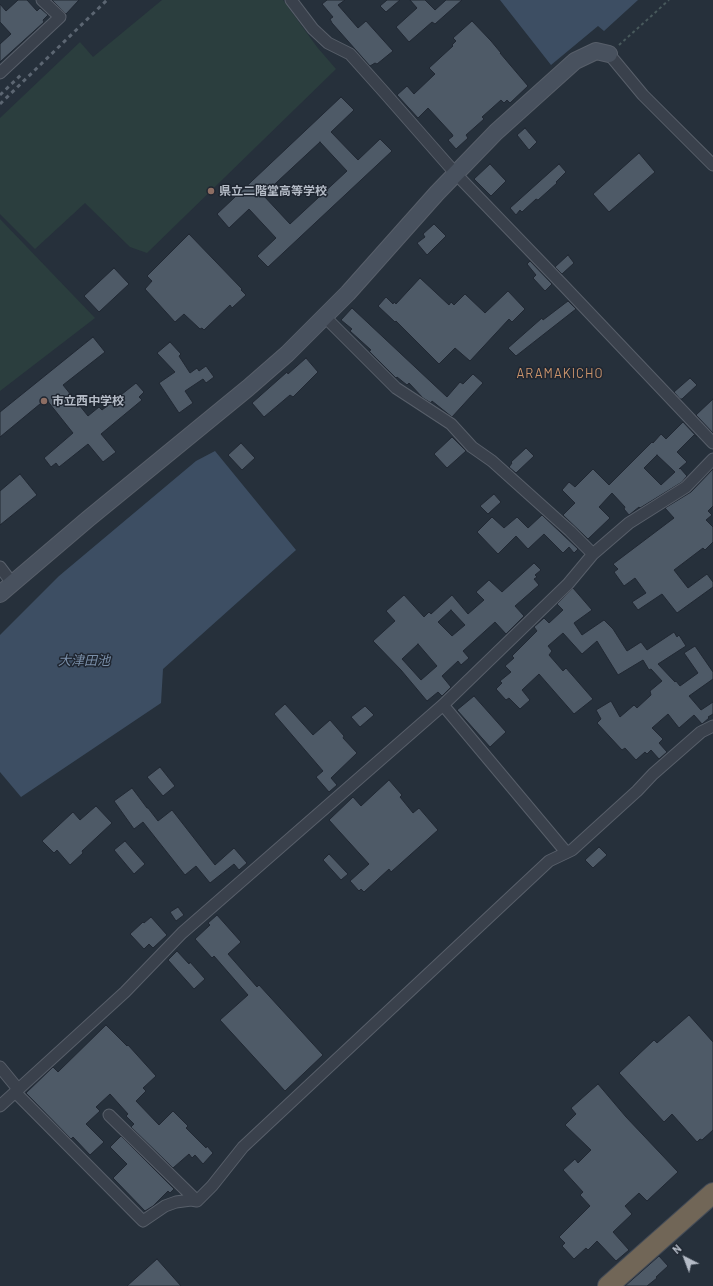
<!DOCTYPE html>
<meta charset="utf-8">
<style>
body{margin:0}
#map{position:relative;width:713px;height:1286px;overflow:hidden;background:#26303b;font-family:Barlow,sans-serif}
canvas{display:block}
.north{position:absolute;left:665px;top:1238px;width:40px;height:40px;-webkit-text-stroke:3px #1f2631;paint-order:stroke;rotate:318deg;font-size:11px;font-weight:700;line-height:16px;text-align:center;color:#b5bcc7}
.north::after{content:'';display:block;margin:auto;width:14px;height:18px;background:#b5bcc7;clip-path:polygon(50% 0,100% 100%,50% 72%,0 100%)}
</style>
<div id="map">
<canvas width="713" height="1286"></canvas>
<div class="north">N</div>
</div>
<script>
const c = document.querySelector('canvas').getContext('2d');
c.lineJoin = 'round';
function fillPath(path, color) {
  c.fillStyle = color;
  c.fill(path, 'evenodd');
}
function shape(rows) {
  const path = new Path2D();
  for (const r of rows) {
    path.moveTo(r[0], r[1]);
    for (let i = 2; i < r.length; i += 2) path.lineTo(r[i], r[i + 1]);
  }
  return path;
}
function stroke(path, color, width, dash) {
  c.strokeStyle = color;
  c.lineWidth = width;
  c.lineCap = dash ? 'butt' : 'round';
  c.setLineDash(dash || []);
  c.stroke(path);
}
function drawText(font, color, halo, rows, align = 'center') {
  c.font = font + ' Barlow,"Noto Sans JP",sans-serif';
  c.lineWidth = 3;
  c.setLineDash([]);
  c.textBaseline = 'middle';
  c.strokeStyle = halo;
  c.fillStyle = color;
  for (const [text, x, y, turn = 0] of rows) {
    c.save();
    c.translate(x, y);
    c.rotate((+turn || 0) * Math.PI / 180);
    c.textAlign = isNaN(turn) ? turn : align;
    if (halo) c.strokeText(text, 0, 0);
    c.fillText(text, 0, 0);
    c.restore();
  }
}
fillPath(shape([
 [162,0,283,0,317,47,336,69,147,253,130,247,85,203,35,249,0,214,0,118,80,42,93,57],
 [0,219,95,318,0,391]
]), '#2b3e3e');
fillPath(shape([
 [500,0,638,0,604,31,598,26,551,65],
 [215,451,296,550,163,669,161,703,21,797,0,772,0,635,59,576,196,461]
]), '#3d4e63');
const building = shape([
 [18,0,27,0,37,11,40,8,48,15,43,20,44,22,0,62,0,44,11,34,0,22,0,4,6,11,18,0],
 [52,0,79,0,66,14,52,0],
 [327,0,345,0,338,5,358,28,366,21,393,51,377,64,375,63,370,66,332,23,330,19,333,17,322,4,327,0],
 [387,0,400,0,386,12,380,6,387,0],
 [410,0,425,0,435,10,446,0,462,0,435,24,432,22,409,42,396,27,417,8,410,0],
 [472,21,491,41,501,53,500,53,528,86,510,103,507,100,504,103,501,100,482,117,484,119,466,135,468,138,456,149,448,140,453,136,452,134,428,108,418,118,397,95,407,86,414,94,435,74,429,68,453,46,452,45,456,41,453,38,472,21],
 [341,97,354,110,331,132,358,160,380,139,392,151,268,267,257,256,276,238,249,209,229,228,217,214,341,97],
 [320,142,347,171,290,224,263,195,320,142],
 [525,128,537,142,529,150,517,135,525,128],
 [639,153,655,172,609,212,593,194,639,153],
 [490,164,506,181,491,196,474,179,490,164],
 [559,164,566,172,556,182,557,183,538,200,536,199,522,212,520,210,516,215,510,208,559,164],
 [434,224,446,236,427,255,417,243,425,237,423,234,434,224],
 [189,234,242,289,241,290,246,295,232,308,230,305,204,330,202,328,200,329,184,314,175,322,145,289,152,281,147,276,189,234],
 [568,255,574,263,562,274,555,267,568,255],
 [530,261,552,284,545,291,533,278,536,275,527,264,530,261],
 [114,268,129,284,99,312,84,296,114,268],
 [420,278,449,305,451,302,454,305,465,294,485,313,508,291,525,309,512,322,509,319,470,361,455,348,439,364,396,321,395,322,378,306,386,297,393,304,394,302,396,304,420,278],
 [568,301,576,309,516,356,508,348,542,318,543,320,568,301],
 [352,308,447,397,460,382,463,384,473,374,483,383,452,417,432,401,431,403,423,398,409,383,407,385,397,377,396,378,369,351,371,350,350,331,352,329,341,320,352,308],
 [93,337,105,352,63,385,88,416,99,407,102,410,136,383,144,392,139,397,142,400,101,434,116,452,103,462,88,444,59,467,56,463,51,467,44,458,73,433,46,399,0,437,0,412,93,337],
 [170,342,181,354,179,356,190,373,197,368,199,371,206,366,214,377,206,383,203,379,185,391,193,403,179,413,159,383,175,372,157,353,170,342],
 [306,358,318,372,293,397,290,395,264,417,252,403,287,372,288,374,306,358],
 [690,378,697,385,682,399,680,399,674,392,690,378],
 [713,399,713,433,696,415,713,399],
 [683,422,697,437,694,435,677,452,687,462,679,469,680,468,687,476,682,482,640,508,639,507,629,515,624,509,625,507,612,493,599,507,610,518,588,539,563,515,575,503,562,490,569,482,575,487,593,469,609,485,652,442,653,443,661,434,666,439,683,422],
 [657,455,675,472,661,485,644,468,657,455],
 [452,437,466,451,447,468,434,454,452,437],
 [241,443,255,458,242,470,228,455,241,443],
 [526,448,534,456,516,473,509,467,512,463,511,462,526,448],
 [713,469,713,506,708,511,712,515,706,520,713,527,713,542,705,550,703,548,674,570,688,588,707,574,713,582,713,587,677,613,662,594,638,610,632,602,646,593,635,578,624,586,614,572,618,569,613,564,674,518,665,508,691,492,713,469],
 [20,474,37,495,0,525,0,491,20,474],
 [494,494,501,502,488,514,480,506,494,494],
 [542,515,578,549,574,553,569,547,563,553,544,534,528,549,516,536,498,554,477,532,492,517,504,528,517,517,528,528,542,515],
 [534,563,541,570,535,575,537,577,534,579,539,585,515,606,524,616,506,634,495,622,463,651,469,658,461,665,458,661,442,676,451,687,442,696,438,692,427,701,401,670,373,641,395,621,386,611,404,595,424,617,429,612,431,614,452,595,468,614,484,600,476,592,489,580,502,592,534,563],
 [451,610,465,625,452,636,438,622,451,610],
 [418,644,437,666,421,680,402,659,418,644],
 [573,588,592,610,574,623,582,635,604,620,613,629,627,651,641,642,647,650,674,632,677,637,679,635,686,646,658,664,675,682,676,681,680,686,698,673,684,653,695,646,713,672,713,679,689,696,701,710,713,702,713,714,708,717,709,718,702,724,694,715,679,728,668,714,652,728,663,739,659,743,667,752,659,759,651,750,647,754,645,752,636,760,625,748,622,750,597,723,601,719,596,710,611,701,620,717,634,705,637,708,651,695,650,691,662,681,651,669,649,670,643,660,618,675,597,641,582,654,563,633,548,646,552,651,549,655,563,671,566,668,593,699,574,714,539,674,522,690,530,700,520,709,509,698,506,700,496,689,502,683,500,681,511,672,505,666,514,658,512,656,537,631,534,627,544,618,549,623,563,610,557,604,573,588],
 [474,696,506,732,490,747,457,710,474,696],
 [285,704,313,735,330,720,344,736,343,738,357,753,331,778,337,785,329,792,316,777,323,771,274,714,285,704],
 [365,706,374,715,360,727,351,717,365,706],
 [160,767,175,786,163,796,147,777,160,767],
 [389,780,402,795,400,797,413,813,419,808,438,830,391,872,389,869,364,892,361,889,359,891,350,881,369,864,329,820,353,797,361,806,389,780],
 [132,788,147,808,148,808,158,821,172,810,215,865,234,848,247,863,239,870,234,864,210,883,196,866,185,875,143,822,134,829,114,801,132,788],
 [96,806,112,823,82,851,83,853,70,865,57,850,54,853,42,841,73,812,80,820,96,806],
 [125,841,145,864,134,874,114,850,125,841],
 [599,847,607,855,593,868,585,860,599,847],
 [329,854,348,874,341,880,323,860,329,854],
 [178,907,184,915,176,921,170,912,178,907],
 [217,915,241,942,228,954,257,987,259,985,323,1055,285,1091,220,1020,248,995,214,956,212,958,195,939,210,925,208,923,217,915],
 [151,917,167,935,153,948,149,944,144,949,130,934,143,922,144,923,151,917],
 [177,951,189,964,190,962,205,979,194,989,168,960,177,951],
 [689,1015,713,1042,713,1130,702,1140,700,1139,697,1142,672,1114,664,1122,619,1073,654,1040,657,1043,689,1015],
 [106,1025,127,1046,128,1045,156,1076,143,1088,146,1091,136,1101,159,1125,173,1111,188,1126,186,1128,206,1148,207,1146,213,1153,203,1164,195,1155,192,1158,189,1154,173,1168,131,1127,134,1124,126,1116,128,1114,110,1094,96,1107,100,1111,86,1124,104,1142,90,1155,73,1137,71,1139,26,1093,53,1067,58,1072,106,1025],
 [598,1084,626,1117,678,1172,647,1201,639,1193,625,1206,632,1214,613,1232,629,1250,616,1261,597,1241,588,1250,586,1248,574,1259,562,1246,565,1243,559,1237,590,1206,580,1195,583,1192,563,1170,575,1159,578,1163,591,1150,565,1125,576,1114,571,1108,598,1084],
 [121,1136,174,1189,170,1193,168,1191,153,1206,145,1211,113,1178,127,1164,110,1147,121,1136],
 [659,1256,668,1266,656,1277,657,1278,647,1286,625,1286,659,1256],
 [157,1259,181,1286,127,1286,157,1259]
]);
fillPath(building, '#4e5a67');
stroke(building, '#212833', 1);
const street = shape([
 [291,0,313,29,328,43,350,54,384,92,456,174,563,285,713,443],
 [609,54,643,95,713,165],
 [0,73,60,17,42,0],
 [325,317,396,388,451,424,472,447,492,461,570,531,593,554],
 [0,567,12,583],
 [443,705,566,852],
 [0,1067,18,1089],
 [15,1092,143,1221,165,1206,176,1202,191,1200,197,1201,212,1186,243,1147,549,861,572,850,637,791,653,774,701,732,713,726],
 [0,1106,125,992,182,933,443,705,568,584,593,554,629,523,686,487,713,459],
 [109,1115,197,1201]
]);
const secondary = shape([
 [0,594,88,519,248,388,287,354,348,293,437,193,496,132,575,61,596,51,609,54]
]);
const highway = shape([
 [608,1286,713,1193]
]);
stroke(street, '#585f6a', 13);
stroke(secondary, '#585f6a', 18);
stroke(highway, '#454c57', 22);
stroke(shape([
 [619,45,669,0]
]), '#48595c', 2, [3, 3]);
stroke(street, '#3a414c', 11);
stroke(secondary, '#48515e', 16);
stroke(highway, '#716657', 20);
stroke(shape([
 [0,95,23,73],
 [0,104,107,0]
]), '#5c6672', 3, [4, 4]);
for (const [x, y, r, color] of [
 [211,191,4,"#8d6e63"],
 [44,401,4,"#8d6e63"]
]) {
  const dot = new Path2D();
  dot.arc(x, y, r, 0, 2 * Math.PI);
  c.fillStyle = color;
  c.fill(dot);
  stroke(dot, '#1f2631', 1.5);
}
drawText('bold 12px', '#b5bcc7', '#1f2631', [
 ["県立二階堂高等学校",219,191],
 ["市立西中学校",52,401]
], 'left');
c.letterSpacing = '1px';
drawText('13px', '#cb946c', '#1f2631', [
 ["ARAMAKICHO",560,374]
]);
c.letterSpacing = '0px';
drawText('italic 13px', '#798ea8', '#1f2631', [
 ["大津田池",84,661]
]);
</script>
